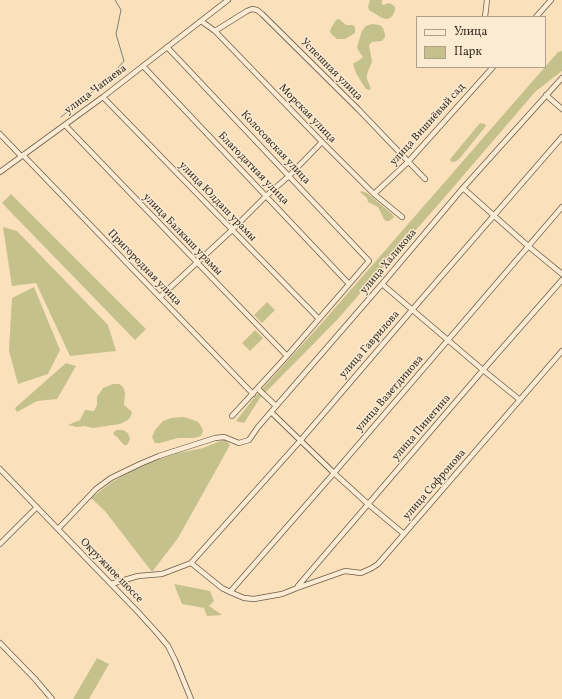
<!DOCTYPE html>
<meta charset="utf-8">
<style>
body{margin:0}
#map{position:relative;width:562px;height:699px;overflow:hidden;background:#fbe0bc;font-family:Vollkorn,serif}
canvas{display:block}
.legend{position:absolute;left:416px;top:16px;width:130px;height:52px;box-sizing:border-box;background:#fcebd3;border:1px solid #aea08d;margin:0;padding:5px 7px;list-style:none;font-size:12px;color:#3a3023}
.legend li{display:flex;align-items:center;gap:8px;height:20px}
.legend b{width:20px;border:1px solid #aea08d}
</style>
<div id="map">
<canvas width="562" height="699"></canvas>
<ul class="legend">
<li><b style="height:5px;background:#fcebd3"></b>Улица</li>
<li><b style="height:11px;background:#c5c18c"></b>Парк</li>
</ul>
</div>
<script>
const c = document.querySelector('canvas').getContext('2d');
c.lineJoin = 'round';
function fillPath(path, color) {
  c.fillStyle = color;
  c.fill(path, 'evenodd');
}
function shape(rows) {
  const path = new Path2D();
  for (const r of rows) {
    path.moveTo(r[0], r[1]);
    for (let i = 2; i < r.length; i += 2) path.lineTo(r[i], r[i + 1]);
  }
  return path;
}
function stroke(path, color, width, dash) {
  c.strokeStyle = color;
  c.lineWidth = width;
  c.lineCap = dash ? 'butt' : 'round';
  c.setLineDash(dash || []);
  c.stroke(path);
}
function drawText(font, color, halo, rows, align = 'center') {
  c.font = font + ' Vollkorn,serif';
  c.lineWidth = 3;
  c.setLineDash([]);
  c.textBaseline = 'middle';
  c.strokeStyle = halo;
  c.fillStyle = color;
  for (const [text, x, y, turn = 0] of rows) {
    c.save();
    c.translate(x, y);
    c.rotate((+turn || 0) * Math.PI / 180);
    c.textAlign = isNaN(turn) ? turn : align;
    if (halo) c.strokeText(text, 0, 0);
    c.fillText(text, 0, 0);
    c.restore();
  }
}
fillPath(shape([
 [370,0,382,0,382,4,383,5,389,3,393,5,395,7,395,10,393,15,390,18,387,19,382,18,369,10,368,7],
 [339,19,346,25,353,25,355,27,355,33,345,39,337,39,331,34,330,31,331,28,336,20],
 [372,24,380,25,383,28,385,34,385,37,382,41,372,42,369,45,372,62,367,74,367,79,371,89,368,90,365,88,356,73,353,64,354,63,358,61,363,57,358,50,357,47,362,31,366,26],
 [562,51,562,71,558,74,535,92,444,198,336,321,260,398,244,423,236,421,253,399,321,324,558,52],
 [480,123,485,124,486,126,460,158,455,162,452,162,450,160,451,158],
 [362,191,367,193,392,214,394,217,393,218,389,221,386,221,384,219,378,207,368,202,367,198,361,193,360,192],
 [11,194,146,329,135,340,2,203],
 [3,227,17,231,108,325,116,351,70,356,36,283,12,286],
 [34,287,60,350,48,374,18,384,9,351,12,298],
 [267,302,275,310,262,323,254,315],
 [255,330,263,338,250,351,242,343],
 [66,363,76,366,57,399,37,401,17,412,15,408],
 [113,384,119,384,122,386,124,389,125,393,124,405,132,412,131,416,128,420,120,424,93,428,84,426,77,427,68,425,80,420,85,410,94,411,97,405,97,397,103,388],
 [184,417,196,421,199,423,202,428,203,431,201,436,194,438,178,438,160,443,155,443,152,437,155,430,163,421,171,418],
 [117,430,123,430,128,433,130,439,127,445,124,445,118,438,113,434,114,432],
 [225,439,230,445,178,538,152,572,105,511,91,498,112,482,142,465,179,453,203,448],
 [174,584,210,591,214,601,209,606,222,615,207,616,204,608,182,604],
 [97,658,109,664,89,699,73,699]
]), '#c5c18c');
stroke(shape([
 [61,117,108,79,124,61,116,34,121,10,115,0]
]), '#78837c', 1);
const minor = shape([
 [485,17,487,0],
 [536,17,551,0],
 [201,21,215,31,322,142,374,194,402,217],
 [215,31,247,11,252,9,257,10,262,14,358,109,425,179],
 [167,47,369,261,287,356,232,416],
 [143,66,349,284],
 [546,95,562,109],
 [103,97,319,319],
 [65,125,287,356],
 [0,134,21,156],
 [23,155,253,394],
 [0,172,103,97,228,0],
 [463,188,528,246,562,274],
 [374,194,408,162,493,67],
 [382,284,483,370,520,400],
 [160,297,232,230,266,196,289,176,322,142],
 [258,389,276,406],
 [271,412,334,473,368,504,404,534],
 [0,469,139,613,158,634,168,646,175,660,191,699],
 [58,529,96,489,111,478,140,464,159,456,215,438,224,437,239,443,249,440,258,427,382,284,463,188,562,78],
 [0,544,37,507],
 [191,563,300,441,412,310,562,137],
 [111,584,138,576,162,574,191,563,222,588,230,592,244,598,254,599,282,594,297,588,345,571,361,573,372,568,378,564,404,534,562,351],
 [298,586,483,370,562,280],
 [230,592,334,473,562,207],
 [0,643,35,679,52,699]
]);
stroke(minor, '#6a5c49', 6);
stroke(minor, '#fcebd3', 4.5);
drawText('11px', '#3a3023', '#fcebd3', [
 ["Успешная улица",331,70,45],
 ["улица Чапаева",96,90,-37],
 ["Морская улица",307,114,46],
 ["улица Вишнёвый сад",428,125,-48],
 ["Колосовская улица",275,148,47],
 ["Благодатная улица",253,169,46],
 ["улица Юлдаш урамы",217,202,46],
 ["улица Балкыш урамы",182,235,46],
 ["улица Халикова",389,262,-50],
 ["Пригородная улица",144,268,46],
 ["улица Гаврилова",370,345,-49],
 ["улица Вазетдинова",390,394,-49],
 ["улица Пинегина",422,428,-49],
 ["улица Софронова",435,485,-49],
 ["Окружное шоссе",111,571,46]
]);
</script>
